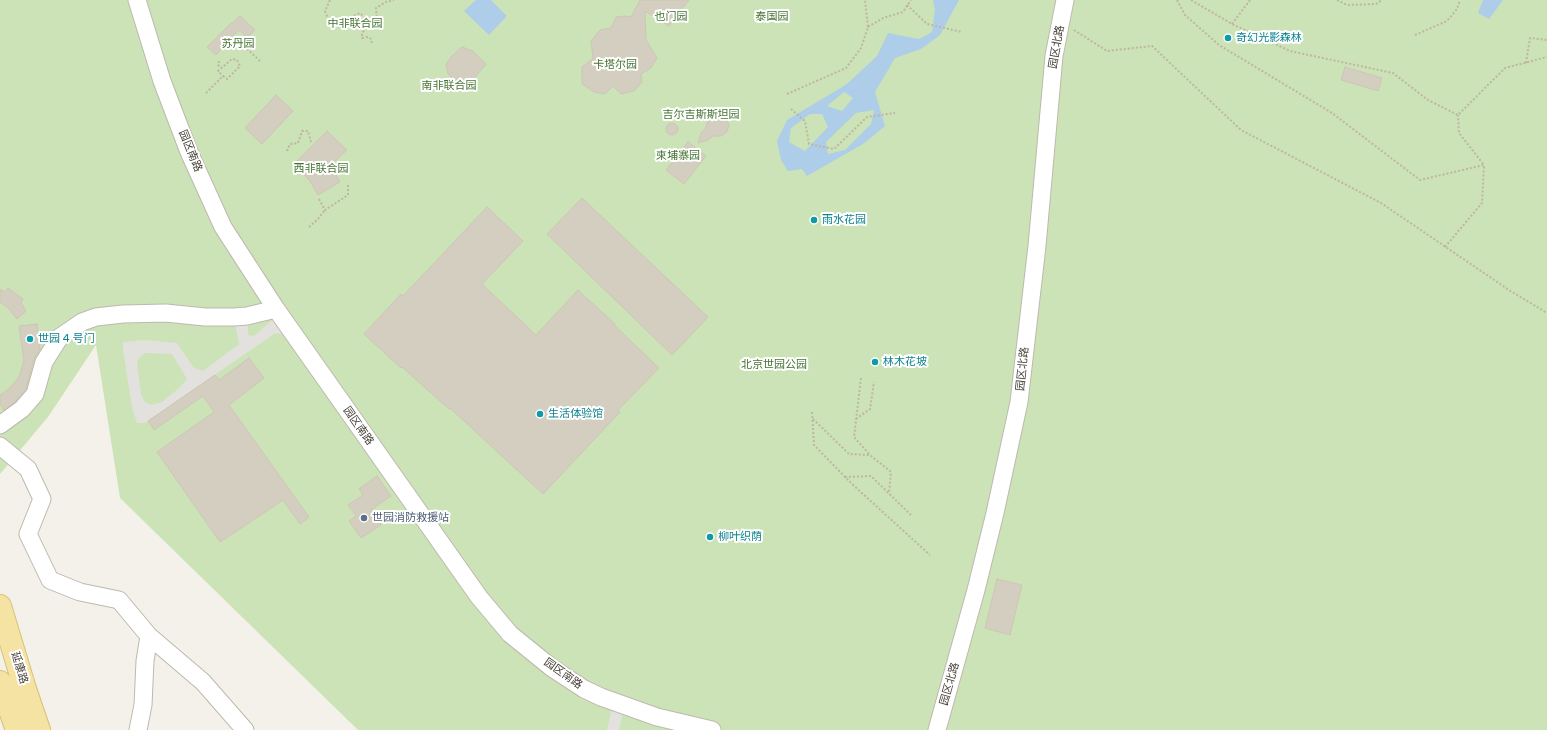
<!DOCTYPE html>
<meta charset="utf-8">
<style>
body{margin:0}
canvas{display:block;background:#f3f1ea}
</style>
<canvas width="1547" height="730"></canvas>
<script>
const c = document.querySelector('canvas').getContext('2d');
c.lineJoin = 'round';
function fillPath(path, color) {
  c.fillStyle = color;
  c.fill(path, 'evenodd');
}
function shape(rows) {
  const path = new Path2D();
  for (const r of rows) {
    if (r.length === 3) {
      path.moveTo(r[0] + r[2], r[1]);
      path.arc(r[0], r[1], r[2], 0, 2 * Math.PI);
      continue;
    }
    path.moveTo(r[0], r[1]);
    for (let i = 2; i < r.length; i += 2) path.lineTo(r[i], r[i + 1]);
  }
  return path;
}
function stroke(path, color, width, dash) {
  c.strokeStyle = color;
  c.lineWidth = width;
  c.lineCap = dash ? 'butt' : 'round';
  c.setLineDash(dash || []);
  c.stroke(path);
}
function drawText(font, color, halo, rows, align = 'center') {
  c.font = font + ' "Varela Round","Noto Sans SC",sans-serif';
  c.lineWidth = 4;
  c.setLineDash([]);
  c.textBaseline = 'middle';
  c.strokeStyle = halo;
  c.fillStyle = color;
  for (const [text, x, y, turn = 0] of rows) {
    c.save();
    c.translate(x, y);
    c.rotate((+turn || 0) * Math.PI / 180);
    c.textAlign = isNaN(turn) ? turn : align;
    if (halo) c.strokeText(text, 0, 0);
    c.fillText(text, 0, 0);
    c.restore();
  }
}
fillPath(shape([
 [0,0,1547,0,1547,730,358,730,120,498,96,345,48,417,0,474]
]), '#cce3b7');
fillPath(shape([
 [279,314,293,333,274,334,145,423,137,423,132,407,123,350,123,342,144,340,177,343,194,368,203,371,239,344,234,317,248,324,248,335,254,336],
 [145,353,172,354,187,379,179,388,162,402,151,405,145,402,141,394,137,363,139,358],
 [608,699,631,707,622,716,619,730,607,730,611,712]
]), '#e2e1de');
fillPath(shape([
 [476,0,491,0,507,16,489,35,464,11],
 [933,0,959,0,940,35,921,49,895,58,875,92,885,126,863,144,807,176,802,169,788,171,781,160,777,141,787,120,847,84,877,56,888,33,919,39,932,32,935,10],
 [844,92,853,98,842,111,827,106],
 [874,110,871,124,845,150,828,154,826,142,856,113],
 [810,114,822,114,828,127,805,151,789,142,791,128],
 [1483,0,1503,0,1489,19,1478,13]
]), '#adcde9');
const building = shape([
 [640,0,689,0,669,26,645,11,646,40,657,58,651,68,641,74,642,82,634,91,621,94,613,86,605,94,594,92,582,84,582,67,593,59,591,41,600,30,611,28,616,17,625,16,631,17,640,0],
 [240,16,255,30,247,38,239,30,216,55,207,47,232,22,233,23,240,16],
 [462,47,473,51,486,64,472,81,457,83,448,74,446,64,452,56,462,47],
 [1345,67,1382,78,1378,91,1341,80,1345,67],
 [276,95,293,111,262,144,245,128,276,95],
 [716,115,720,115,726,118,729,125,727,132,721,136,713,136,708,140,698,143,701,133,705,129,708,121,713,116,716,115],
 [672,129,6],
 [327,131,347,150,331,165,340,182,318,195,310,181,294,164,327,131],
 [688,142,706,156,684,184,666,170,688,142],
 [582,198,708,317,672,355,547,234,582,198],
 [487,207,523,241,482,284,536,335,578,290,615,324,614,325,659,368,618,410,620,412,543,494,450,408,449,409,402,367,401,368,364,334,401,294,403,296,487,207],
 [8,288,23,299,21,303,26,311,17,319,8,308,0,302,0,289,5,292,8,288],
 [37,324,40,349,34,359,26,389,15,402,4,410,0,404,0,395,9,389,19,377,24,361,19,326,37,324],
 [249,358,264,378,229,405,309,517,300,524,283,500,220,542,157,452,214,412,203,396,154,430,148,421,215,375,219,380,249,358],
 [377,476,391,496,371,510,381,525,361,538,349,521,356,516,348,505,363,495,359,489,377,476],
 [997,579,1022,585,1010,635,985,628,997,579]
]);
fillPath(building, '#d4cec1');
stroke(building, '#cec6b5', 1);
const minor = shape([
 [137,0,162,81,189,152,223,227,276,309,479,597,510,634,552,668,584,689,601,697,657,717,712,730],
 [0,425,22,409,35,394,44,362,60,337,82,322,96,317,123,314,166,313,205,317,234,317,247,316,276,309],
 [0,446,28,469,42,499,28,534,50,580,80,592,119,600,149,636,203,682,245,730],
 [138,730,143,705,145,661,149,636],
 [937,730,976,590,995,513,1019,402,1037,246,1054,56,1065,0]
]);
const major = shape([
 [0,606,25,689,39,730],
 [0,682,17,730]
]);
stroke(minor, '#beb9ae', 19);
stroke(major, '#d8c174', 24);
stroke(shape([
 [330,0,325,11,328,19,340,28,352,22,353,16,360,13,365,18,366,27,371,26,377,22,376,8,386,2,394,0],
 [1177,0,1185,15,1219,45,1332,113,1420,180,1484,165,1459,133,1458,115],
 [1191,0,1232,24,1290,51,1393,73,1428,100,1458,115,1505,68,1547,57],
 [1337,0,1347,5,1376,4,1382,0],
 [907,5,927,24,962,32],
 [1232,24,1250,0],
 [366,27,362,34,362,38,368,37,371,39,372,44],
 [868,27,883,18,903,12,911,0],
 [1074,30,1107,51,1152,46,1241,130,1381,203,1509,290,1547,313],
 [1415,35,1447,21,1457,9,1460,0],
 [244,46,261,62],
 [219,61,218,65,222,68],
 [1526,63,1530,38,1547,40],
 [206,93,223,76,227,79,240,66,237,60,232,59,218,71,223,76],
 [787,94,846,68,861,48,868,27,865,0],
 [791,109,805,121,809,144,834,149,867,117,895,113],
 [287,151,290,144,298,143,302,131,308,131,311,142],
 [319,199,325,210,348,195,348,185],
 [309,227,318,219,325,210],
 [1445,247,1482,203,1484,165],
 [861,378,854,437,870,455],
 [812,412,814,445,852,484,930,555],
 [813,419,849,454,870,455,891,472,889,493],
 [856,419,870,409,874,382],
 [845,477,871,476,911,515]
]), '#beb6a0', 2, [2, 2]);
stroke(minor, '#fff', 17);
stroke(major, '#f4e3a2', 22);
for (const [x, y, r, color] of [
 [1228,38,4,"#0f9aa8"],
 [814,220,4,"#0f9aa8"],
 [30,339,4,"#0f9aa8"],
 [875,362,4,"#0f9aa8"],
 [540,414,4,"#0f9aa8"],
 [364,518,4,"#5c6f8a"],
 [710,537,4,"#0f9aa8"]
]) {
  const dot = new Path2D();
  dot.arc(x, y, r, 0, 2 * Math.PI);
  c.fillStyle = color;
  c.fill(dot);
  stroke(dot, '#fff', 1.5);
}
drawText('11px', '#467332', '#fff', [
 ["也门园",671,17],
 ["泰国园",772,17],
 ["中非联合园",355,24],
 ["苏丹园",238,44],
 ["卡塔尔园",615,65],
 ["南非联合园",449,86],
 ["吉尔吉斯斯坦园",701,115],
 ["柬埔寨园",678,156],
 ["西非联合园",321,169],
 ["北京世园公园",774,365]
]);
drawText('11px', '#0d838f', '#fff', [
 ["奇幻光影森林",1236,38],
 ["雨水花园",822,220],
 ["世园 4 号门",38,339],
 ["林木花坡",883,362],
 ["生活体验馆",548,414],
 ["柳叶织荫",718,537]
], 'left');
drawText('11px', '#474239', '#fff', [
 ["园区北路",1057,47,-80],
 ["园区南路",190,151,68],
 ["园区北路",1023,369,-84],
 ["园区南路",358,426,55],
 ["延康路",19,668,73],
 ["园区南路",563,674,35],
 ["园区北路",950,684,-74]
]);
drawText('11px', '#4e5e75', '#fff', [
 ["世园消防救援站",372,518]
], 'left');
</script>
